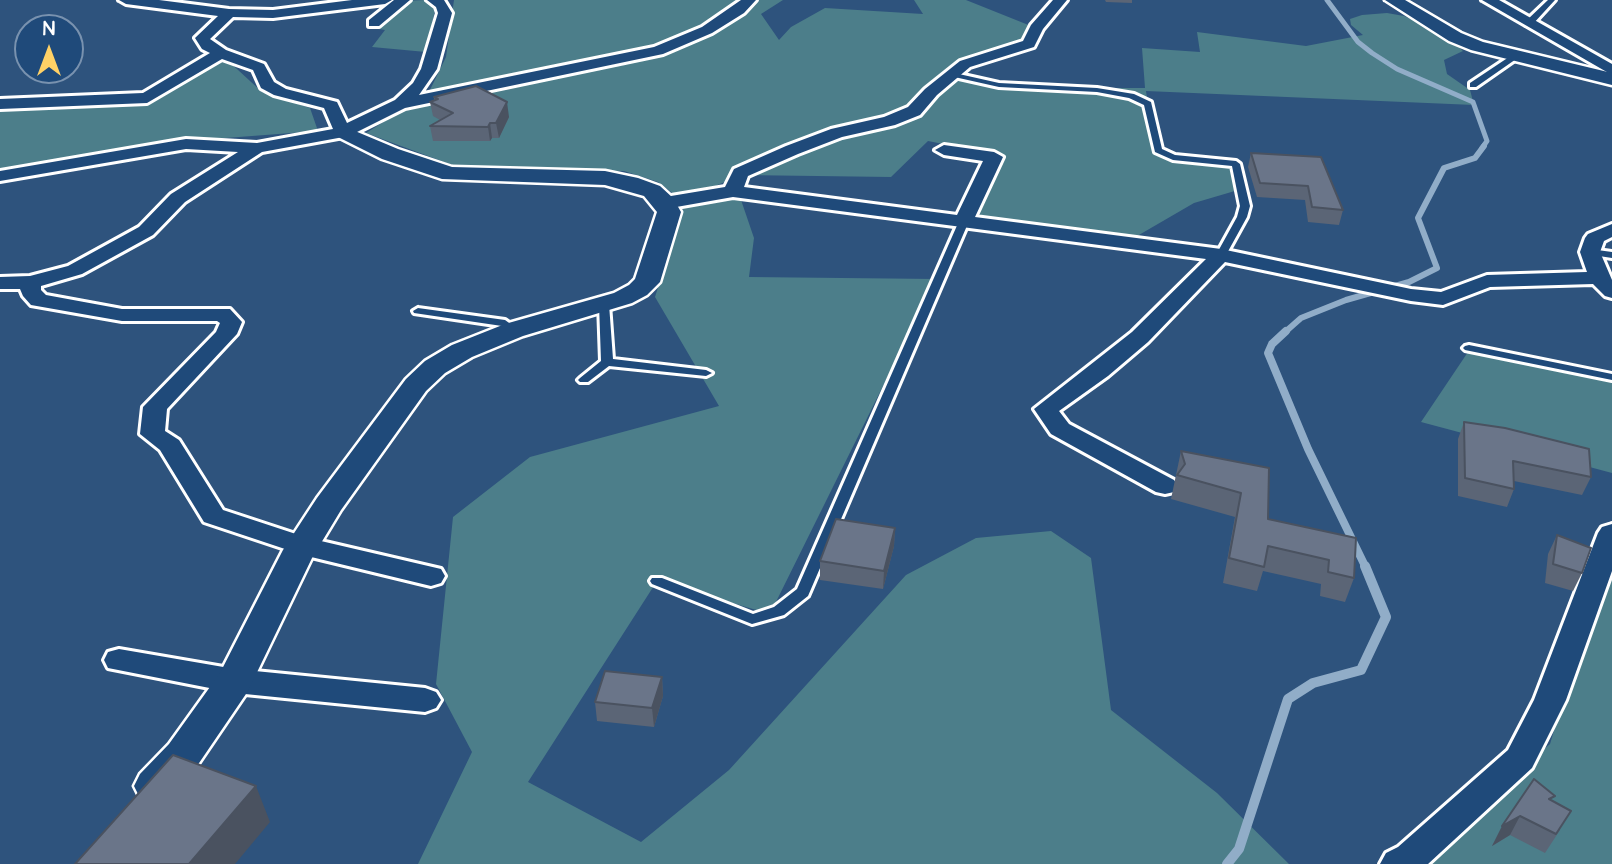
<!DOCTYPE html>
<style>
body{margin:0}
#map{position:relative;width:1612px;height:864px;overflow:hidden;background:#2e537d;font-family:"Architects Daughter",sans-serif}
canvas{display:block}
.north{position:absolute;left:14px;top:14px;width:70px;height:70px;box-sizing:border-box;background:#1f4a7a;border:2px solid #7992af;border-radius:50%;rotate:0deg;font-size:19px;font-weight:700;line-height:28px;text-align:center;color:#fff}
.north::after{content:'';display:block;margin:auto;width:24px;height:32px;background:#ffd166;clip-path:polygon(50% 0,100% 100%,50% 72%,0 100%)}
</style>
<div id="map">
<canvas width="1612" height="864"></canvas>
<div class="north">N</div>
</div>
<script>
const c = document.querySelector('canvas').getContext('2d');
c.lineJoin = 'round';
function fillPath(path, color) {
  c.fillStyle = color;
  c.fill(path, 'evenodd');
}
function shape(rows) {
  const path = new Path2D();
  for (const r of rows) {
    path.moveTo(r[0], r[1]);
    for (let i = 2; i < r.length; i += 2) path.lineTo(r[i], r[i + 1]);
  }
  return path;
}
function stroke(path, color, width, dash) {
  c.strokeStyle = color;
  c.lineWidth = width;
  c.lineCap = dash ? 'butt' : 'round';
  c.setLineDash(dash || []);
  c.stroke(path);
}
fillPath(shape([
 [426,0,435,10,426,52,372,47,385,30,366,27,399,1],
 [454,0,783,0,761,14,779,40,791,27,825,8,923,14,914,0,966,0,1036,28,1029,44,976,65,953,82,964,78,1070,88,1145,88,1142,48,1200,52,1197,32,1306,46,1363,35,1351,25,1350,19,1362,15,1387,13,1404,16,1443,32,1463,51,1444,60,1447,74,1470,90,1474,105,1146,91,1155,155,1243,165,1245,188,1194,203,1132,239,976,217,994,154,928,141,891,177,741,175,713,187,675,195,658,182,624,171,463,169,366,133,428,94,446,57],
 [225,58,262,92,310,108,318,131,186,141,0,172,0,107,148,101],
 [740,197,754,238,749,277,936,279,770,614,657,581,528,782,641,842,729,770,906,575,976,538,1051,531,1091,558,1111,710,1217,793,1289,864,418,864,472,752,436,684,453,517,530,457,719,406,655,297,684,205],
 [1468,352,1612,378,1612,473,1421,422],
 [1612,537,1612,864,1410,864,1550,744]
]), '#4c7e8a');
stroke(shape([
 [1327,0,1358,42,1372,53,1397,69,1473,102,1487,141,1482,148]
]), '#91adc8', 5);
stroke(shape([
 [1284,333,1301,318,1346,300,1409,282,1437,268,1418,218,1444,168,1475,158,1484,146]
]), '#91adc8', 6);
stroke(shape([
 [1286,331,1272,344,1268,353,1308,449,1366,568]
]), '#91adc8', 8);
stroke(shape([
 [1227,864,1239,849,1288,699,1313,683,1361,670,1386,617,1365,566]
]), '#91adc8', 10);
const service = shape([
 [1548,0,1555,0,1532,25,1526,25,1526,21,1548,0],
 [1512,55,1519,57,1476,87,1470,87,1470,83,1512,55],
 [950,72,999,83,1097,88,1134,94,1151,102,1162,149,1175,155,1236,161,1240,164,1250,206,1247,217,1226,255,1221,258,1216,255,1237,217,1240,206,1232,166,1173,160,1155,152,1144,105,1129,98,1097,92,999,87,950,76,950,72],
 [964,218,969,221,808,596,784,615,752,624,652,584,650,581,652,578,662,578,753,614,774,607,797,589,959,221,964,218],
 [1590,249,1612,252,1612,258,1586,254,1586,250,1590,249],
 [604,301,609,304,613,359,706,370,712,373,706,376,609,366,588,382,580,382,578,380,580,378,601,361,599,304,604,301],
 [418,308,505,320,519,330,514,333,502,326,414,313,413,311,418,308],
 [1469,345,1612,374,1612,380,1465,350,1463,348,1465,346,1469,345]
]);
const minor = shape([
 [119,0,159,0,229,9,273,10,352,0,392,0,385,4,273,18,233,17,210,39,226,50,264,64,274,82,286,89,337,102,347,123,395,100,413,83,421,69,438,13,436,7,427,0,444,0,452,13,437,69,419,95,654,47,702,27,741,0,756,0,744,13,712,33,663,54,405,108,349,136,262,152,185,202,153,235,82,274,41,286,41,290,46,295,122,309,230,309,242,322,237,334,167,409,165,431,179,440,223,510,308,538,441,569,445,576,441,583,431,586,303,555,204,522,160,450,140,434,143,407,216,332,220,323,217,321,122,321,31,305,23,296,20,289,0,289,0,277,30,276,68,266,139,227,171,194,238,152,186,149,0,181,0,171,186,139,257,143,333,129,324,108,274,95,261,88,253,70,222,59,147,103,0,109,0,99,143,93,210,53,202,49,195,38,218,16,126,4,119,0],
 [394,0,410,0,379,26,369,26,369,20,394,0],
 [1053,0,1067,0,1043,29,1034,47,970,67,937,95,920,115,895,125,842,137,798,154,748,176,744,187,957,215,983,161,944,155,935,150,944,145,994,152,1003,157,975,217,1221,249,1411,289,1441,292,1487,275,1587,272,1580,252,1585,238,1588,234,1612,224,1612,237,1604,241,1600,252,1612,280,1612,298,1605,296,1593,284,1490,287,1443,305,1411,301,1225,262,1148,342,1108,376,1059,411,1069,424,1174,480,1178,486,1174,492,1165,494,1156,492,1051,434,1034,409,1132,332,1206,259,733,197,665,209,656,203,665,197,725,187,734,169,786,146,831,129,884,117,908,107,925,89,960,61,1023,41,1031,25,1053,0],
 [1482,0,1499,0,1612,64,1612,75,1482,0],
 [1612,524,1612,571,1566,700,1532,768,1428,864,1380,864,1386,853,1398,847,1508,750,1534,700,1598,533,1602,527,1612,524],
 [119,649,235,669,425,688,436,692,441,700,436,708,425,712,235,693,108,668,104,660,108,652,119,649]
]);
const tertiary = shape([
 [1385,0,1405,0,1461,33,1483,42,1612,73,1612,85,1471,50,1449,41,1385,0],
 [343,126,398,149,452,167,605,171,638,178,660,186,673,198,681,212,660,282,647,295,632,303,523,336,472,357,445,373,426,391,341,510,312,558,248,691,197,766,168,798,154,803,140,798,134,786,140,774,169,744,220,673,283,550,317,498,406,379,425,361,452,345,505,324,614,293,629,285,635,279,657,212,644,196,605,185,442,179,382,159,336,136,333,132,336,128,343,126]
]);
stroke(service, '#fff', 6);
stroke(minor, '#fff', 6);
stroke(tertiary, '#fff', 5);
fillPath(service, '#1f4a7a');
fillPath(minor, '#1f4a7a');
fillPath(tertiary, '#1f4a7a');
fillPath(shape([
 [1105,0,1132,0,1132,3,1106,2],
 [434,97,509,117,499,138,492,138,490,141,433,141,430,126,440,120,433,116,430,102,434,101],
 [1251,153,1321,157,1343,210,1339,225,1308,222,1305,200,1257,197,1248,167],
 [1464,422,1591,477,1582,495,1514,481,1514,489,1507,507,1458,496,1458,439],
 [1181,451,1269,468,1268,519,1354,578,1345,602,1320,596,1321,584,1263,571,1257,591,1223,583,1235,517,1171,499],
 [895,528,894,546,883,589,820,580,820,561],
 [1557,535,1582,573,1573,591,1545,583,1548,554],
 [662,677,663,696,654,727,597,721,595,702],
 [1534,779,1552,801,1560,830,1545,853,1510,835,1492,846]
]), '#5b6576');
fillPath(shape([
 [507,102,509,117,499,138,496,123],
 [490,123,492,138,490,141,488,127],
 [895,528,894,546,883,589,884,571],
 [662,677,663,696,654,727,652,708],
 [256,786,270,822,235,864,189,864],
 [1520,816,1510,835,1492,846,1502,826]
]), '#4a5260');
const building = shape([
 [476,86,507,102,496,123,490,123,488,127,430,126,453,113,430,102,438,99,434,97,476,86],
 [1251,153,1321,157,1343,210,1312,207,1308,186,1260,183,1251,153],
 [1464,422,1505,428,1589,449,1591,477,1513,461,1514,489,1465,478,1464,422],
 [1181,451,1269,468,1268,519,1356,538,1354,578,1328,572,1329,560,1268,546,1264,567,1229,558,1241,493,1177,475,1185,464,1181,451],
 [836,519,895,528,884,571,820,561,836,519],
 [1557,535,1591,548,1582,573,1553,564,1557,535],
 [605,671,662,677,652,708,595,702,605,671],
 [173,755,256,786,189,864,75,864,173,755],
 [1534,779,1555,796,1549,799,1571,811,1556,834,1520,816,1502,826,1534,779]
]);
fillPath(building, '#6a7589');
stroke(building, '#4a5260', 2);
</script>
